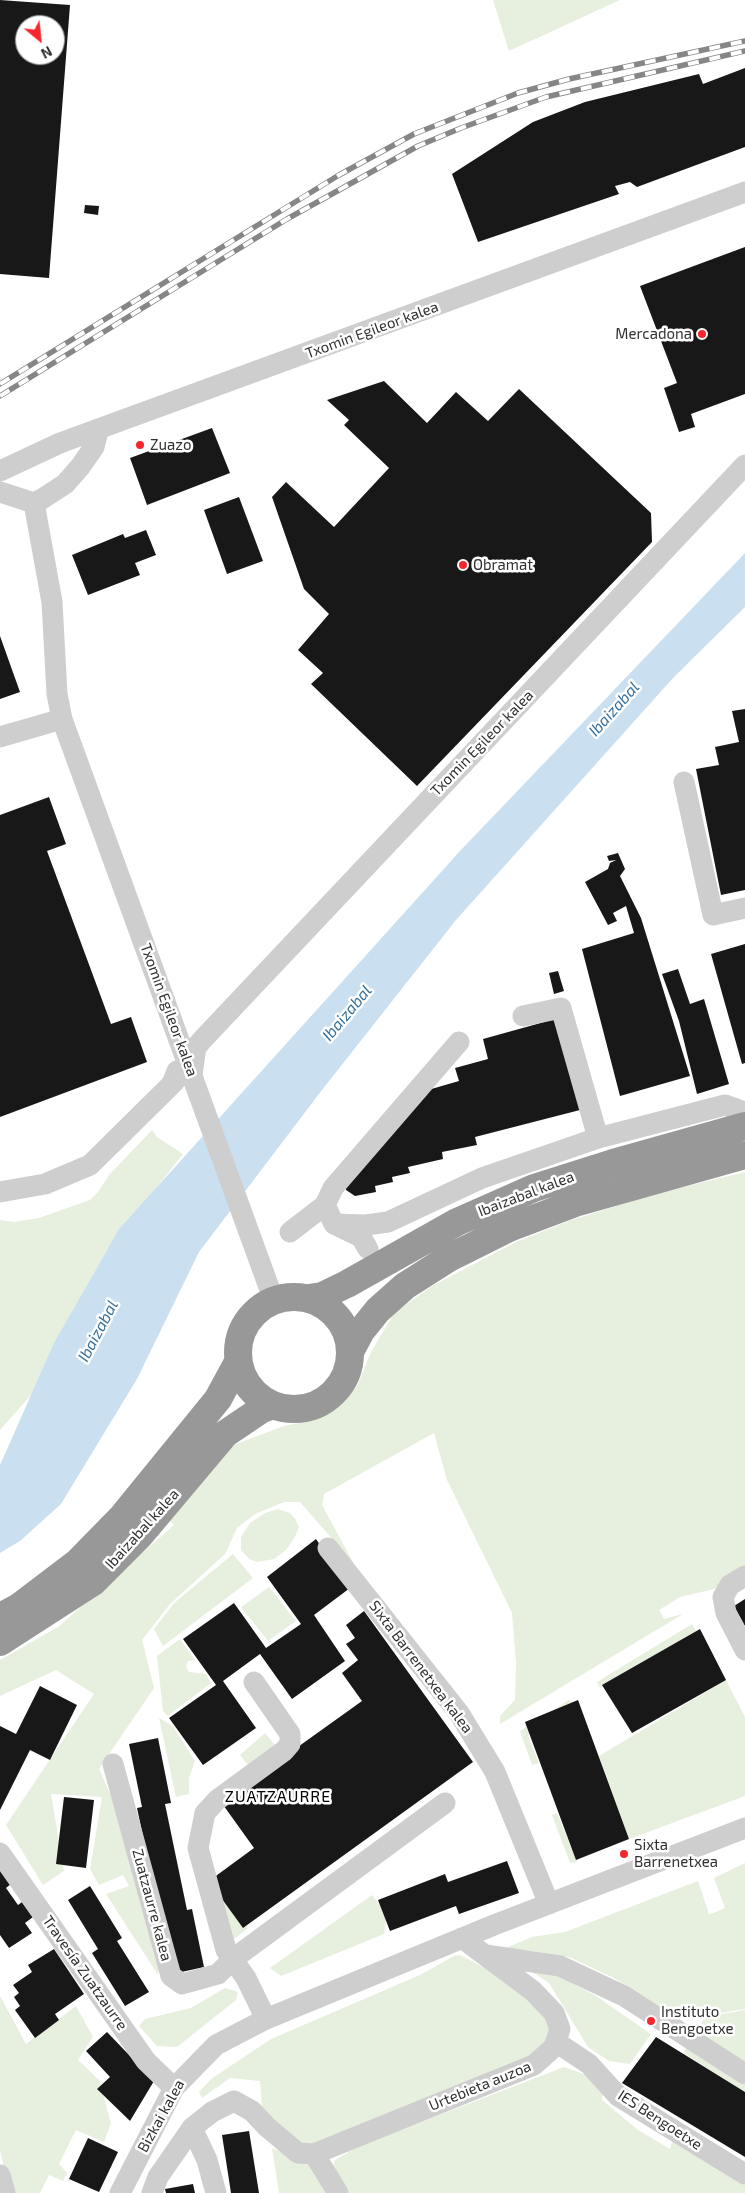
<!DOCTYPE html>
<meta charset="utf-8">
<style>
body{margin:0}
#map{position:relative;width:745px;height:2193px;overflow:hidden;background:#fff;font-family:"Exo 2",sans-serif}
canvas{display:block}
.north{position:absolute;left:15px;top:15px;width:50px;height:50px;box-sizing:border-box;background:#fff;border:1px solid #adadad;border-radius:50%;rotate:152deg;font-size:14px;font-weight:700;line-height:20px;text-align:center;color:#313131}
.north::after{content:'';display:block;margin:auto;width:18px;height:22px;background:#f5272e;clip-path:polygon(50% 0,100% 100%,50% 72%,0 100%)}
</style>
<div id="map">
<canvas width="745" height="2193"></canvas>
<div class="north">N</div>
</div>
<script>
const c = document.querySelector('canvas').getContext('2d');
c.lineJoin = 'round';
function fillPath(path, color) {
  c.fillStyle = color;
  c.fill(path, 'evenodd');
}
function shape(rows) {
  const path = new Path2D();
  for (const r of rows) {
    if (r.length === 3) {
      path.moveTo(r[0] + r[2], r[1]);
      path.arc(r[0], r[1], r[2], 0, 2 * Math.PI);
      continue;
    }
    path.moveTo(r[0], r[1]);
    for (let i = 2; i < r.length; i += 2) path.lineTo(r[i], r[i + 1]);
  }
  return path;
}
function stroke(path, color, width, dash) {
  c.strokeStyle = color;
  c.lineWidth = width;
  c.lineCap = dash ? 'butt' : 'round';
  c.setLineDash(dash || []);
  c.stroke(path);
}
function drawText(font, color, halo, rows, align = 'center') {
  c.font = font + ' "Exo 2",sans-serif';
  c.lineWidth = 5;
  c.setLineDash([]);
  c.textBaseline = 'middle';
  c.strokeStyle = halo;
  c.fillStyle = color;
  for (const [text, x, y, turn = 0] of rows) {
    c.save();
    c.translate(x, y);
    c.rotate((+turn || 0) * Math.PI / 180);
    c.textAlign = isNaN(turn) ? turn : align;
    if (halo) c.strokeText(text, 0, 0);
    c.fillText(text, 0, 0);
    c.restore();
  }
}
fillPath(shape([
 [493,0,620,0,509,51],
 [152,1130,157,1137,183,1154,107,1250,72,1312,32,1394,0,1430,0,1220,14,1222,39,1218,90,1200,98,1192,109,1175],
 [745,1172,745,1570,714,1589,680,1597,659,1610,664,1619,683,1614,500,1724,500,1716,515,1700,516,1663,512,1613,447,1480,434,1433,324,1494,322,1505,354,1564,300,1502,284,1502,255,1514,237,1528,225,1554,170,1604,142,1640,154,1688,99,1769,125,1827,161,1954,158,1975,106,1894,129,1886,123,1875,99,1885,90,1869,102,1797,51,1794,64,1871,43,1885,6,1825,94,1694,56,1670,0,1696,0,1660,58,1627,174,1525,168,1519,228,1447,284,1426,309,1421,336,1409,357,1386,371,1352,394,1313,432,1286,516,1242,572,1220,655,1194],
 [278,1509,290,1513,295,1519,299,1527,295,1537,286,1550,274,1559,257,1562,249,1559,241,1550,241,1537,250,1523,265,1513],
 [233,1554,253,1578,163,1646,154,1629,174,1603],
 [269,1587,296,1621,268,1641,241,1607],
 [692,1624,696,1631,600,1688,597,1682],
 [180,1639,195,1660,188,1661,186,1667,189,1672,206,1674,211,1683,168,1716,163,1711,157,1656],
 [726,1680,745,1717,745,1796,629,1839,599,1756],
 [569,1700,572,1702,528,1736,539,1763,532,1765,520,1731],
 [159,1718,173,1726,195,1761,189,1778,189,1794,176,1797],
 [265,1733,275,1745,248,1765,240,1755],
 [557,1813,577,1862,570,1863,552,1815],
 [745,1863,745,2009,702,2016,677,2013,660,2007,614,1978,569,1957,526,1950,508,1952,508,1947,532,1937,565,1932,698,1881,709,1914,716,1912,725,1908,714,1878],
 [222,1890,248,1928,232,1941,221,1891],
 [372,1895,387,1913,384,1934,281,1976,270,1968],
 [460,1955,522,1987,552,2018,544,2047,535,2058,309,2147,293,2139,263,2116,260,2081,230,2078,202,2098,199,2092,211,2079,271,2039,420,1975,454,1956],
 [523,1966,555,1974,596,1996,651,2034,630,2064,609,2061,588,2047,549,1983],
 [225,1988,238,1992,236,2000,177,2047,157,2046,139,2026,145,2019,191,2008],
 [0,1996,26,2044,76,2006,93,2037,78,2060,99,2080,111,2123,104,2142,76,2130,59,2164,67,2173,63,2181,49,2175,40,2193,10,2193,0,2150],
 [745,2010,745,2092,683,2053,705,2017],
 [564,2067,589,2076,603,2094,602,2100,638,2130,670,2149,674,2136,745,2179,745,2193,279,2193,272,2148,331,2172,335,2160,359,2146]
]), '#e7efdf');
fillPath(shape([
 [745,553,745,607,673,678,456,920,322,1090,199,1252,137,1379,61,1504,20,1541,0,1553,0,1465,54,1343,119,1229,460,851]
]), '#cae0f0');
fillPath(shape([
 [0,0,70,5,49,278,0,274],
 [25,25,55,25,55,55,25,55],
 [745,68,745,147,637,187,630,182,615,186,619,194,478,242,452,174,533,122,585,102,699,74,703,84],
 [85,205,99,206,98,215,84,213],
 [745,247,745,394,691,414,695,427,679,432,664,388,677,383,640,286],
 [384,381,427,423,456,392,488,421,519,389,651,513,652,542,417,786,311,684,323,673,298,650,329,614,304,589,272,497,286,482,334,527,389,468,344,425,349,420,327,400],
 [212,428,230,473,147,505,130,458],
 [239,497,263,561,227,574,204,510],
 [146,530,156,555,135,563,140,575,88,595,72,555,123,534,125,538],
 [0,636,20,692,0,699],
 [745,709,745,890,721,895,696,769,719,765,715,747,739,742,732,711],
 [49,797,66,844,47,851,111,1024,131,1017,147,1062,0,1117,0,815],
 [618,853,625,869,620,876,641,918,690,1076,620,1096,582,949,634,933,626,906,613,913,617,921,608,925,585,882,608,869,610,863,616,860,609,861,607,856],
 [745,944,745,1063,742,1064,711,954],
 [678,969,690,1004,704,999,729,1084,697,1094,679,1021,662,974],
 [558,971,564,991,554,994,549,973],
 [555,1019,580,1110,475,1137,477,1145,442,1152,443,1159,408,1167,410,1173,392,1177,393,1182,375,1186,376,1192,355,1196,346,1190,345,1183,421,1092,459,1081,455,1068,488,1059,483,1039],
 [316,1539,350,1588,314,1615,345,1661,292,1699,260,1654,223,1681,256,1728,203,1765,169,1718,216,1685,183,1639,234,1603,266,1648,301,1624,267,1577],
 [745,1599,745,1626,734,1606],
 [364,1611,473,1762,243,1928,209,1881,254,1848,221,1802,362,1701,342,1673,358,1660,346,1644,355,1638,346,1625],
 [700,1629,726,1680,632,1733,602,1685],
 [40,1686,77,1705,50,1760,30,1750,0,1810,0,1726,16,1734],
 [578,1700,629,1839,576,1860,525,1722],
 [158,1738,171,1803,165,1804,187,1910,192,1909,204,1967,177,1973,160,1916,137,1808,142,1807,129,1744],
 [64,1797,94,1800,86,1868,56,1864],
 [507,1861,519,1893,459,1914,456,1906,390,1931,378,1900,445,1874,448,1882],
 [0,1869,11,1884,6,1888,18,1905,22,1902,33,1917,25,1923,32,1933,9,1948,0,1935],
 [90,1886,122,1938,117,1941,149,1992,125,2006,92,1953,98,1949,68,1900],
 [54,1949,84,1994,55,2014,59,2020,35,2038,15,2010,20,2006,14,1997,19,1993,13,1985,32,1972,28,1965],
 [107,2032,154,2081,130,2121,97,2089,110,2077,86,2051],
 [656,2037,745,2092,745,2157,622,2083],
 [249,2131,259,2193,231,2193,222,2135],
 [88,2138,118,2152,99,2192,69,2179],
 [193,2184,195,2193,166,2193,165,2189]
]), '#181818');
stroke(shape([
 [0,471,60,443,745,192],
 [0,492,34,503,42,499,65,484,80,467,94,447,98,431],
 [34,503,52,602,57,694,62,719,274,1301],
 [0,737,62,719],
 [684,782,713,915,745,908],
 [172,1084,179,1076,185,1073,192,1075,196,1047,204,1038,745,465],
 [598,1138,725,1105,745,1112],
 [0,1192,45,1184,90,1165,172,1084,177,1071],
 [334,1224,366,1225,388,1222,482,1178,598,1138,561,1008,523,1016],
 [290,1232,325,1205],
 [368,1249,361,1237,334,1224,325,1205,333,1188,459,1042],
 [328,1548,459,1713,495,1772,549,1904],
 [745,1576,730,1585,723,1597,726,1613,745,1650],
 [254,1682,290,1734,290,1744,284,1751,217,1800,205,1813,198,1848,226,1950,246,1978,266,2019],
 [113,1764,171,1976,182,1984,218,1974,233,1959,445,1803],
 [0,1853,146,2061,174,2088],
 [486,1955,560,1966,624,1996,745,2074],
 [556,2042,589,2064,618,2096,745,2174],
 [192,2128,207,2160,216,2193],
 [314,2154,338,2193],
 [0,2175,5,2193],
 [120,2193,174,2088,216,2045,266,2019,494,1925,745,1828],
 [152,2193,158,2177,192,2128,212,2112,234,2101,252,2111,267,2127,298,2153,314,2154,534,2065,554,2047,560,2029,554,2013,533,1991,462,1938]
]), '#cecece', 21);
stroke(shape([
 [294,1353,56],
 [309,1298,322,1296,347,1284,457,1222,534,1188,613,1163,745,1126],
 [351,1350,361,1331,378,1310,405,1286,449,1258,509,1228,578,1202,745,1155],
 [0,1617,19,1607,77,1563,122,1517,218,1399,238,1362],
 [0,1642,93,1582,140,1535,225,1434,262,1409,273,1405]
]), '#989898', 28);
const rail = shape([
 [0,384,339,175,414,134,518,93,569,79,745,41],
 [0,396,287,219,418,146,461,128,546,97,745,51]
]);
stroke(rail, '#868686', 5.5);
stroke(rail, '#fff', 4, [11]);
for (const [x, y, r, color] of [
 [702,334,5,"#f5272e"],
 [140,445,5,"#f5272e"],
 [463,565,5,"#f5272e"],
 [624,1854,5,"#f5272e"],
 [651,2021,5,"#f5272e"]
]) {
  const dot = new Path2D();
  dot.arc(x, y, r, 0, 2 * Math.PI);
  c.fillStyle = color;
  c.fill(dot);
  stroke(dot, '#fff', 2);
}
drawText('15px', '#313131', '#fff', [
 ["Txomin Egileor kalea",372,330,-20],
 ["Txomin Egileor kalea",482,743,-46],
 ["Txomin Egileor kalea",169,1010,70],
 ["Ibaizabal kalea",526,1194,-21],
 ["Ibaizabal kalea",142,1529,-48],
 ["Sixta Barrenetxea kalea",421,1667,53],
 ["Zuatzaurre kalea",152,1905,75],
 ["Travesía Zuatzaurre",85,1973,55],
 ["Urtebieta auzoa",480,2086,-22],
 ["Bizkai kalea",161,2116,-61],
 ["IES Bengoetxe",660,2120,33]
]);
drawText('15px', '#313131', '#fff', [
 ["Mercadona",692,334,"right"],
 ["Zuazo",150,445],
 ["Obramat",473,565],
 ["Sixta",634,1845],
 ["Barrenetxea",634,1862],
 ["Instituto",661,2012],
 ["Bengoetxe",661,2029]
], 'left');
drawText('italic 16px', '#37719c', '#fff', [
 ["Ibaizabal",614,709,-48],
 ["Ibaizabal",347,1013,-50],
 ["Ibaizabal",98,1331,-62]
]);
c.letterSpacing = '1px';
drawText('16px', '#000', '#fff', [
 ["ZUATZAURRE",278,1797]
]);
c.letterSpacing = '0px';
</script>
